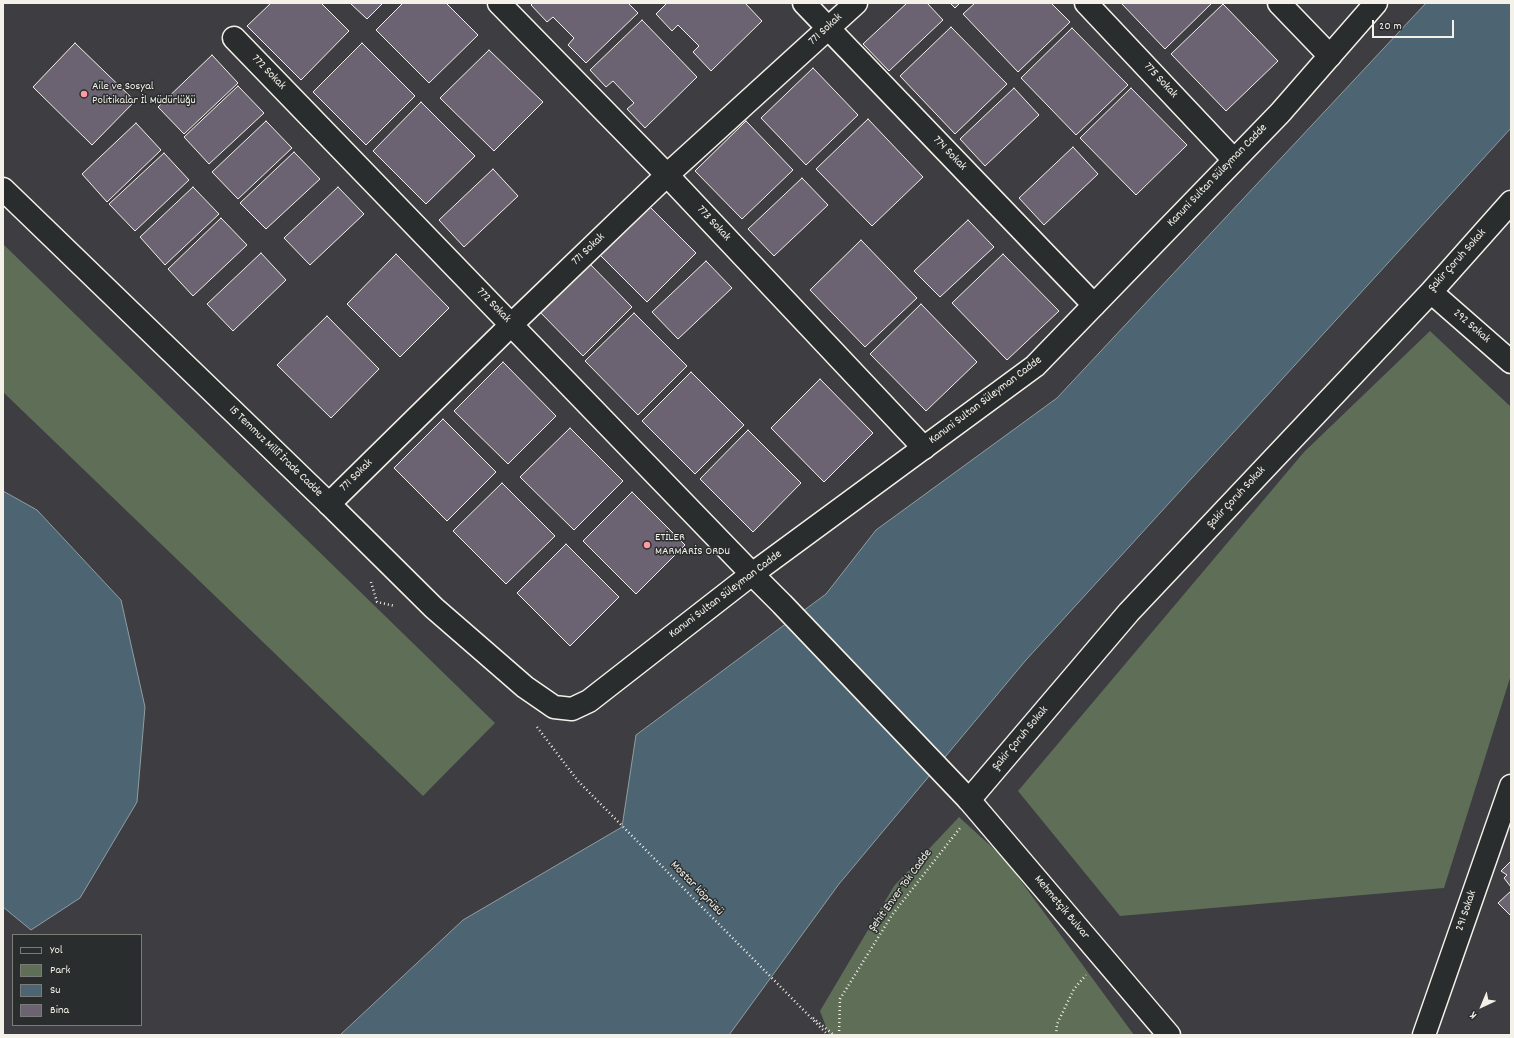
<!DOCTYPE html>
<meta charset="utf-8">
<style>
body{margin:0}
#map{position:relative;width:1514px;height:1038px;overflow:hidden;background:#3e3d42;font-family:Dekko,sans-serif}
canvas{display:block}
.frame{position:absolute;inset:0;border:4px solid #f4f1e8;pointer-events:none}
.legend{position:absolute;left:12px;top:934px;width:130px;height:92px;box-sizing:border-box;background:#2a2d2e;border:1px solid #7b7b78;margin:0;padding:5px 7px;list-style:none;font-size:12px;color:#f4f1e8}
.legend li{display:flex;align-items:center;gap:8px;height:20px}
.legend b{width:20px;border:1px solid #7b7b78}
.north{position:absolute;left:1462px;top:986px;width:40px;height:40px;-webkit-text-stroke:3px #2a2d2e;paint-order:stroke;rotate:224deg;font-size:11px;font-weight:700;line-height:16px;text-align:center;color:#f4f1e8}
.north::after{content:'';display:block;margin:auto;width:14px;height:18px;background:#f4f1e8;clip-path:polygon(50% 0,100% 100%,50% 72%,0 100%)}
.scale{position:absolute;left:1372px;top:20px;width:82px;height:18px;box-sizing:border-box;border:2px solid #f4f1e8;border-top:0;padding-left:5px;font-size:12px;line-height:14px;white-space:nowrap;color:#f4f1e8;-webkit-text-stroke:3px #2a2d2e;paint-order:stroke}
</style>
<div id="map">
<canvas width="1514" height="1038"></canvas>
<div class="frame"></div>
<ul class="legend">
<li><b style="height:5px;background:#2a2d2e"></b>Yol</li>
<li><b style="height:11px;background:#5e6e57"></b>Park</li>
<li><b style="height:11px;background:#4d6572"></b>Su</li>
<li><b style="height:11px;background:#6c6372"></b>Bina</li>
</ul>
<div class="north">K</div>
<div class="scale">20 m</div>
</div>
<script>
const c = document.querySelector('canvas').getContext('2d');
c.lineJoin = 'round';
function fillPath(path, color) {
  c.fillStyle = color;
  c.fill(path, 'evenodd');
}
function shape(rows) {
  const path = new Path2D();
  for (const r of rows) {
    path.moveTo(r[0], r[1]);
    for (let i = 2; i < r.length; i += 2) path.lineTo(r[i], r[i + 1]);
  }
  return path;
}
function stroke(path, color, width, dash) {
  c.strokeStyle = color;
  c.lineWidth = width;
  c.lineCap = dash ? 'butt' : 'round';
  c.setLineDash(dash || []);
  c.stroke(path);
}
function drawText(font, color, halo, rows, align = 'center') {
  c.font = font + ' Dekko,sans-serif';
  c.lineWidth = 3;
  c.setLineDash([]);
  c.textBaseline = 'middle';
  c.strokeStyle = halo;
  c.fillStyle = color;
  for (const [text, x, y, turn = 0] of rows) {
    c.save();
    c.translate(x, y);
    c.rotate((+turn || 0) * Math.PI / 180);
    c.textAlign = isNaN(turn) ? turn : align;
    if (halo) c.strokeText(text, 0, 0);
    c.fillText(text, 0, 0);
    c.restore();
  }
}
fillPath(shape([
 [3,244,495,723,423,796,3,392],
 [1430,331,1511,407,1511,675,1444,888,1120,916,1018,791,1304,452],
 [959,817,1004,858,1134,1035,829,1035,820,1011,894,886]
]), '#5e6e57');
const water = shape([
 [1426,3,1511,3,1511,128,1026,660,839,884,729,1035,340,1035,463,920,622,827,636,735,826,594,876,530,1057,398,1426,3],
 [3,491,37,510,121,600,145,707,137,802,80,898,31,930,3,907,3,491]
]);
fillPath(water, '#4d6572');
stroke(water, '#909da1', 1);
const building = shape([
 [271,3,321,3,349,31,301,80,247,26,271,3],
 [350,3,383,3,367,19,350,3],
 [403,3,446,3,478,35,429,83,376,30,403,3],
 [533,3,628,3,638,13,586,63,568,45,574,38,553,17,547,22,531,5,533,3],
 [667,3,745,3,762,21,711,71,693,52,699,46,678,25,672,31,656,14,667,3],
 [907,3,927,3,943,20,889,71,863,44,907,3],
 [950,3,960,3,955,8,950,3],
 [975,3,1051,3,1070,22,1018,72,963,14,975,3],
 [1121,3,1212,3,1165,49,1121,3],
 [1223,4,1278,61,1226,111,1171,54,1223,4],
 [642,20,697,77,645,128,627,109,634,103,613,81,606,87,590,70,642,20],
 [951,27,1007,84,955,134,900,76,951,27],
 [1072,28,1128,85,1076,135,1021,78,1072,28],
 [75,43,135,101,92,145,33,87,75,43],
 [362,43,415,96,366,145,313,92,362,43],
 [489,50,543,102,494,151,440,98,489,50],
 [212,55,238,83,184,134,158,107,212,55],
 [813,68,858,115,806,165,761,118,813,68],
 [238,86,264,113,209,164,184,137,238,86],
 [1014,88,1039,115,985,166,960,139,1014,88],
 [1131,88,1187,145,1136,195,1080,138,1131,88],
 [421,102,475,156,426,204,373,151,421,102],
 [868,119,923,177,872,226,816,169,868,119],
 [266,121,292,148,238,199,212,172,266,121],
 [746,121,793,170,742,219,695,171,746,121],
 [136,123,161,150,107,202,82,174,136,123],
 [1073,147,1098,174,1044,225,1019,198,1073,147],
 [294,152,320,179,266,229,240,203,294,152],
 [164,153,189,180,135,231,109,204,164,153],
 [493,169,518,196,464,247,439,220,493,169],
 [802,178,828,205,774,256,748,229,802,178],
 [193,187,219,214,165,265,140,237,193,187],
 [338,187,364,214,310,265,284,238,338,187],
 [649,206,696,253,647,302,600,255,649,206],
 [221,218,247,245,193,296,168,269,221,218],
 [968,220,994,247,940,297,914,271,968,220],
 [861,240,917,298,865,347,810,290,861,240],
 [261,253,286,280,233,331,207,304,261,253],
 [396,254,449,308,400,357,347,304,396,254],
 [1003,254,1059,311,1007,360,952,303,1003,254],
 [586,260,632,307,583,356,537,309,586,260],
 [706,261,732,288,678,339,652,312,706,261],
 [921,304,977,362,926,411,870,354,921,304],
 [634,313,687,366,638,415,585,361,634,313],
 [327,316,379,369,331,418,277,365,327,316],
 [503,362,556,416,508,464,454,411,503,362],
 [691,372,744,425,695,474,642,421,691,372],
 [820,379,873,433,824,482,771,428,820,379],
 [443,419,496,472,447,521,394,468,443,419],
 [570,428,623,481,574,530,520,477,570,428],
 [748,430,801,483,753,532,700,479,748,430],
 [502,483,555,536,506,584,453,531,502,483],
 [632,492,685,545,636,594,583,541,632,492],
 [566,544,619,597,570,646,517,593,566,544],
 [1511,861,1511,887,1504,878,1507,875,1501,871,1511,861],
 [1511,891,1511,916,1498,903,1511,891]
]);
fillPath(building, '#6c6372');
stroke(building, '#f4f1e8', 1);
const minor = shape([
 [499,3,667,175,924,448],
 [804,3,1094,305],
 [1086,3,1234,160],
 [1279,3,1330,56],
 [234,38,752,574],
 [1431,292,1511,362],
 [329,504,511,325,667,175,856,3],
 [969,800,1129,612,1431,292,1511,202],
 [1424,1035,1511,786]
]);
const tertiary = shape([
 [329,504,434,608,525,687,554,707,572,709,589,701,752,574,1035,366,1280,113,1376,3],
 [752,574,782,604,969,800,1169,1035]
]);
const secondary = shape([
 [3,189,329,504]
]);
stroke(minor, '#f4f1e8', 25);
stroke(tertiary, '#f4f1e8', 25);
stroke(secondary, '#f4f1e8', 25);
stroke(shape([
 [371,582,377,602,395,606],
 [537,727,578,781,828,1035],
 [813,1018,834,1035],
 [839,1035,840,999,892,915,960,828],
 [1056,1035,1057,1024,1074,989,1086,975]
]), '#f4f1e8', 2.5, [1, 3]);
stroke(minor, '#2a2d2e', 22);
stroke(tertiary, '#2a2d2e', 22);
stroke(secondary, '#2a2d2e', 22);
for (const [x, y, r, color] of [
 [84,94,4,"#ff9aa2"],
 [647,545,4,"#ff9aa2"]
]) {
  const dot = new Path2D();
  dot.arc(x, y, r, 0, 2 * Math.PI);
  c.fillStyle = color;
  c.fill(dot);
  stroke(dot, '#2a2d2e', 1.5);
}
drawText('12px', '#f4f1e8', '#2a2d2e', [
 ["771 Sokak",826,30,-43],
 ["772 Sokak",268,73,46],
 ["775 Sokak",1160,81,47],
 ["774 Sokak",949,154,46],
 ["Kanuni Sultan Süleyman Cadde",1218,176,-46],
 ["773 Sokak",713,224,47],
 ["771 Sokak",589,250,-44],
 ["Şakir Çoruh Sokak",1458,261,-48],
 ["772 Sokak",493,306,46],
 ["292 Sokak",1471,327,41],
 ["Kanuni Sultan Süleyman Cadde",986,401,-37],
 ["15 Temmuz Millî İrade Cadde",275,452,44],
 ["771 Sokak",357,476,-45],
 ["Şakir Çoruh Sokak",1237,498,-47],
 ["Kanuni Sultan Süleyman Cadde",726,595,-37],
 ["Şakir Çoruh Sokak",1021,739,-50],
 ["Mostar köprüsü",696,889,46],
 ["Şehit Enver Tok Cadde",901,891,-54],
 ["Mehmetçik Bulvar",1061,908,50],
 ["291 Sokak",1467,911,-71]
]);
drawText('12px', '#f4f1e8', '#2a2d2e', [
 ["Aile ve Sosyal",92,87],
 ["Politikalar İl Müdürlüğü",92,101],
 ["ETİLER",655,538],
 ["MARMARİS ORDU",655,552]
], 'left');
</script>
